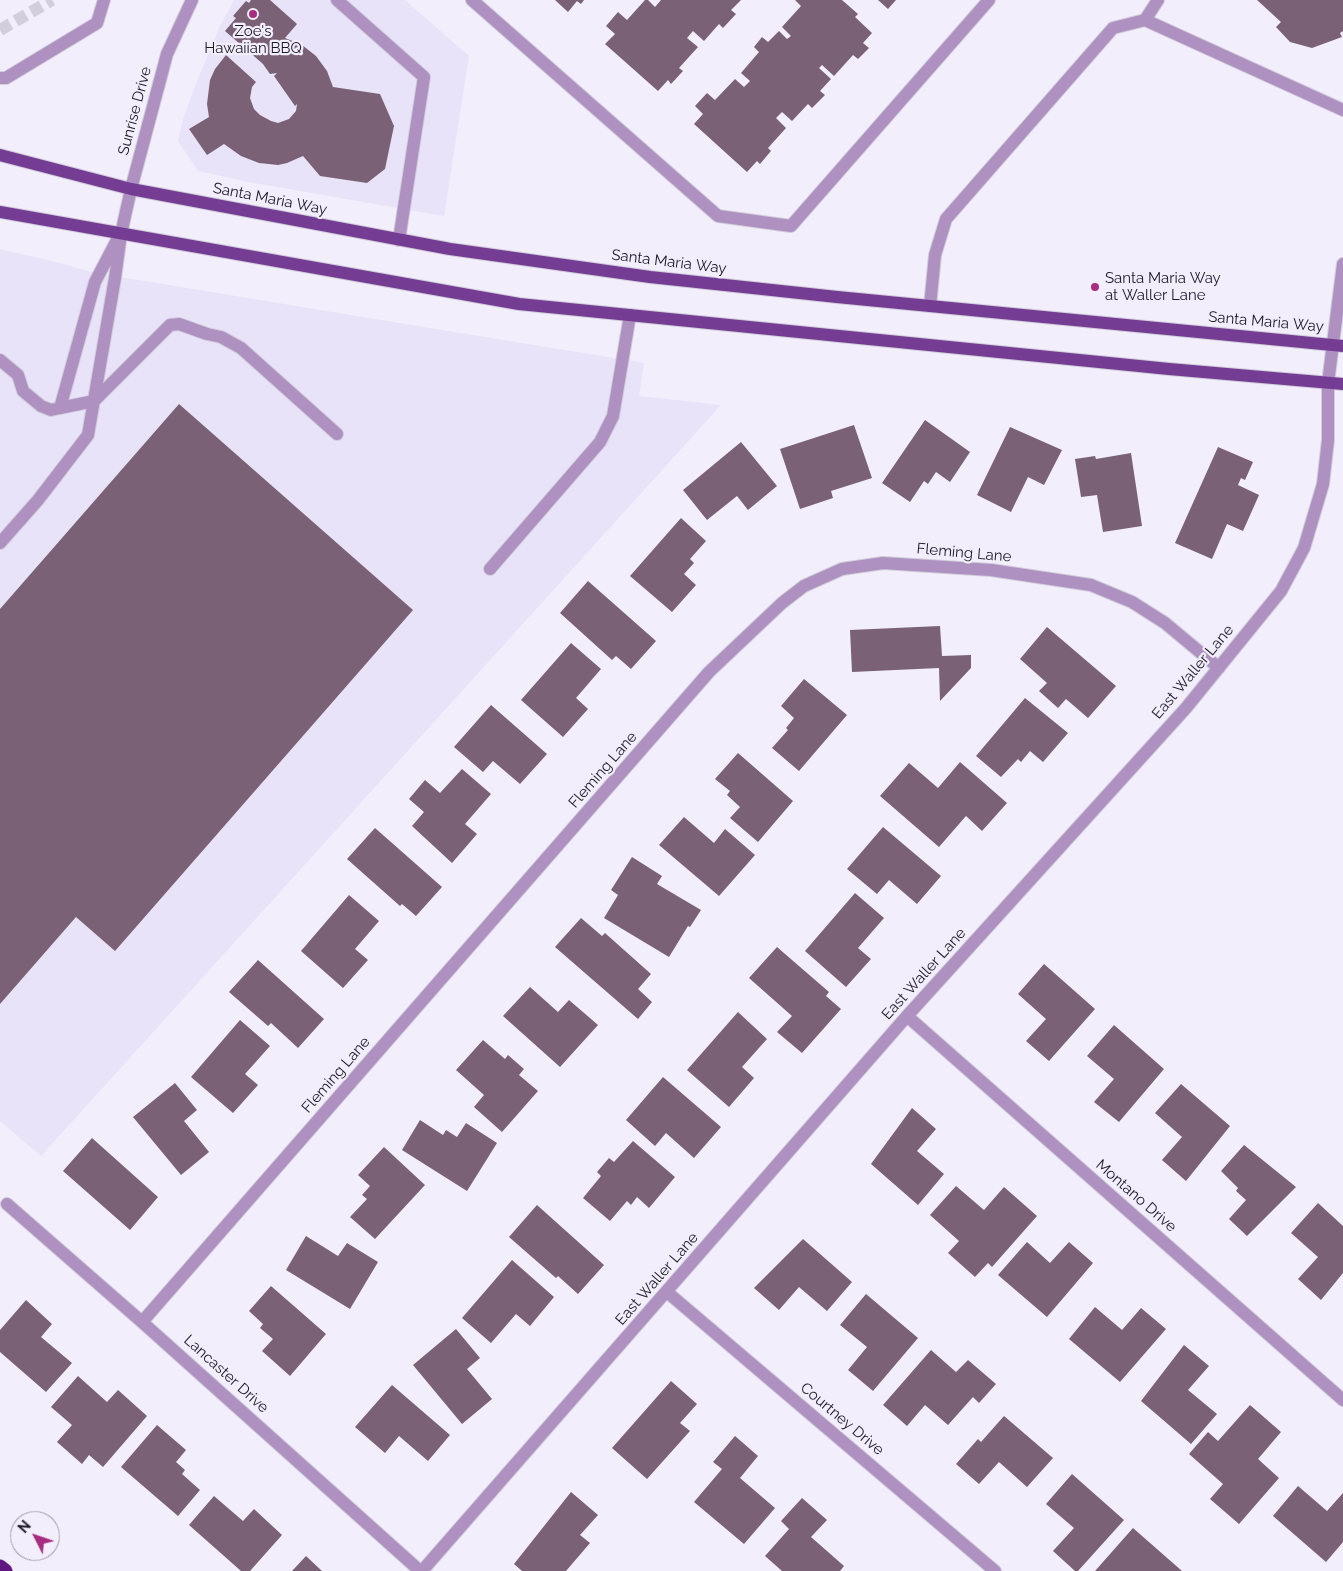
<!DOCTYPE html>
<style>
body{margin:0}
#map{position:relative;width:1343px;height:1571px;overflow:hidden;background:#f2eefb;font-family:Raleway,sans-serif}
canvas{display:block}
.north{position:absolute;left:10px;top:1511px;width:50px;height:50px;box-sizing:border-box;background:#f2eefb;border:1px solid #9d99a5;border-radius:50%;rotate:311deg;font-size:14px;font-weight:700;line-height:20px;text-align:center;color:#1d1924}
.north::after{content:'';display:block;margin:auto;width:18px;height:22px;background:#a72d81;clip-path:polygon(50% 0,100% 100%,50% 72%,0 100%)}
</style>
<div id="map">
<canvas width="1343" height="1571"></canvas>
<div class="north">N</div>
</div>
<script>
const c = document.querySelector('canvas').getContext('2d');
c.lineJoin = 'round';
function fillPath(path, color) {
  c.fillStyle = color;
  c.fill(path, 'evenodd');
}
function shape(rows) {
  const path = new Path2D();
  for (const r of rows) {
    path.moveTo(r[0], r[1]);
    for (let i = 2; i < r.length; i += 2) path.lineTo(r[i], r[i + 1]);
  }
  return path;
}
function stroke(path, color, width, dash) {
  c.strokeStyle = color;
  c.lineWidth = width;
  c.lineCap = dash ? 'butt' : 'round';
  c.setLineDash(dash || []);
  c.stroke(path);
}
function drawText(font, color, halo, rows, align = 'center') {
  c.font = font + ' Raleway,sans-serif';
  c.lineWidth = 4.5;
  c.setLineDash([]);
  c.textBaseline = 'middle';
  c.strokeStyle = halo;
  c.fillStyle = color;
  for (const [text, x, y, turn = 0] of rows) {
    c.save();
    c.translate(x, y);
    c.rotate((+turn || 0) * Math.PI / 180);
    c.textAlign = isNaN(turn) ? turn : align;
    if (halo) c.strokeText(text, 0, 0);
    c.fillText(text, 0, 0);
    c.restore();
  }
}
fillPath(shape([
 [234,0,405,0,469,56,444,216,248,182,198,171,178,141,183,119,197,81,220,26],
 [0,249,60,263,95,273,644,363,639,396,721,405,41,1156,0,1121]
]), '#e8e3f9');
fillPath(shape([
 [251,0,270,0,297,24,285,38,302,45,316,56,327,71,333,87,380,94,394,126,385,169,367,183,320,176,303,156,287,163,278,165,259,163,241,156,224,144,207,155,189,129,209,117,207,104,210,80,215,69,226,55,256,82,252,87,250,98,254,109,260,115,271,121,278,123,289,119,296,111,297,104,295,106,274,76,277,73,270,74,263,64,225,31,236,18,233,16,246,1,249,3],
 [555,0,584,0,581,4,577,1,568,12],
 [645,0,648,0,655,7,661,0,741,0,731,10,736,14,723,28,719,24,704,41,693,31,687,38,698,47,679,68,683,71,671,84,668,80,658,91,605,44,615,34,606,26,618,12,627,20],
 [795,0,842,0,858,14,855,17,872,33,863,43,869,48,858,59,853,55,834,76,822,65,819,68,831,79,820,91,825,95,812,108,808,104,792,121,782,112,776,118,786,128,768,148,771,151,760,164,757,161,747,172,694,124,703,114,695,106,707,93,715,100,735,79,744,87,750,81,741,73,759,52,754,47,762,37,768,42,779,31,787,39,791,36,782,27,801,6],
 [878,0,896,0,888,9],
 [1257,0,1343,0,1343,31,1340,33,1342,37,1312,48,1290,42,1276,27,1281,22],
 [179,404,413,610,115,951,76,917,0,1004,0,609],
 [925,420,970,452,950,482,936,472,928,484,924,481,910,502,882,483],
 [854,425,872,478,831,491,833,498,800,509,780,449],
 [1010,427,1062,450,1044,485,1028,477,1011,512,977,495],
 [741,442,777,486,748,510,737,496,707,520,683,490],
 [1218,447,1253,462,1245,480,1241,478,1238,485,1259,495,1243,531,1227,524,1212,559,1175,543],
 [1131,453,1142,526,1103,532,1097,495,1081,497,1075,459,1095,456,1096,459],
 [681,518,706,541,690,559,694,563,684,574,696,585,672,612,630,576],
 [588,581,656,641,631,669,616,656,612,660,560,613],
 [940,626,942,656,971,655,971,668,940,701,939,668,852,672,850,630],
 [1047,627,1116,686,1088,718,1066,699,1058,708,1039,691,1047,683,1020,659],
 [571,643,601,669,576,698,588,709,563,737,521,700],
 [804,679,847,715,799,771,772,748,788,730,786,728,794,718,781,706],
 [1025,698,1068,733,1043,762,1030,751,1021,762,1018,759,1001,777,976,756],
 [491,705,547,754,520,784,493,761,483,772,454,747],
 [738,753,793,801,758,842,730,818,740,807,727,795,730,791,715,779],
 [960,762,1007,803,982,831,966,816,939,847,880,796,909,763,938,788],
 [462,769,491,794,465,824,477,834,452,863,412,826,424,812,409,799,425,780,440,793],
 [684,817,714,843,725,829,755,855,719,896,659,845],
 [883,827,941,876,917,904,889,880,877,894,847,869],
 [375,828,442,887,416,916,402,904,400,906,347,859],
 [632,857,662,876,657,884,701,910,690,927,688,926,669,957,604,918,618,895,611,890],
 [855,893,884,918,858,948,871,959,846,987,805,951],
 [349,895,379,921,355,949,368,960,343,988,301,951],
 [581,918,602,936,605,933,651,974,638,989,652,1002,638,1019,555,947],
 [777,947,829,992,826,996,841,1009,802,1053,777,1032,792,1016,749,978],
 [258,960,324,1019,298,1048,271,1023,268,1026,229,992],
 [1044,964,1095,1009,1049,1061,1026,1041,1046,1019,1018,994],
 [530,987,558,1012,569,1000,598,1025,560,1067,503,1016],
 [738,1012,767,1039,742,1067,754,1078,729,1107,687,1070],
 [240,1020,270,1046,245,1074,258,1085,233,1113,191,1077],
 [1114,1025,1164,1069,1119,1122,1094,1102,1114,1079,1087,1056],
 [483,1040,505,1059,508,1055,524,1069,519,1075,538,1091,502,1132,474,1107,484,1095,456,1070],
 [663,1077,721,1127,694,1158,666,1133,655,1146,626,1120],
 [175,1083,197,1110,184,1121,209,1152,181,1175,133,1117],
 [1181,1084,1230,1126,1186,1181,1162,1160,1182,1137,1155,1113],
 [912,1108,936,1129,917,1151,944,1174,918,1205,871,1164],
 [420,1120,443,1135,446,1130,457,1137,466,1123,497,1143,467,1191,402,1150],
 [92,1138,158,1197,130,1230,63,1171],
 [633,1141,675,1177,649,1208,637,1197,631,1205,627,1201,610,1221,583,1198,601,1176,597,1172,609,1158,614,1162],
 [1244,1145,1296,1187,1247,1236,1229,1219,1246,1200,1236,1191,1238,1188,1221,1171],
 [384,1147,425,1185,375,1239,350,1217,367,1199,362,1195,370,1186,358,1175],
 [956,1186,984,1210,1004,1187,1037,1216,992,1267,988,1263,975,1277,948,1253,959,1241,930,1215],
 [1318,1203,1343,1226,1343,1273,1321,1300,1298,1279,1318,1257,1291,1233],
 [537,1205,604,1265,578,1294,558,1276,556,1278,509,1237],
 [306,1236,338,1256,347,1243,378,1262,350,1309,286,1270],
 [803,1239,852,1282,827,1311,799,1287,779,1310,754,1288],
 [1027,1242,1050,1263,1069,1242,1093,1263,1047,1317,998,1275],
 [512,1260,554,1297,530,1326,516,1314,491,1343,462,1318],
 [271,1286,326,1334,290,1376,262,1351,273,1339,260,1328,263,1324,249,1311],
 [866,1294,918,1338,873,1391,848,1370,867,1347,840,1325],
 [26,1300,52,1324,41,1337,72,1363,46,1392,0,1352,0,1330],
 [1095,1307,1122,1330,1141,1308,1166,1329,1120,1382,1069,1339],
 [456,1329,480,1358,467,1369,492,1399,462,1424,413,1365],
 [1184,1345,1209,1366,1188,1390,1217,1414,1191,1444,1141,1401],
 [931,1350,956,1372,968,1360,996,1384,979,1403,973,1397,948,1425,925,1405,907,1426,883,1405],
 [78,1376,107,1402,118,1390,147,1416,103,1467,89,1455,82,1464,57,1442,72,1425,51,1407],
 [671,1381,697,1404,680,1423,690,1431,647,1479,612,1448],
 [392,1385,450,1435,428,1461,399,1436,385,1453,355,1427],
 [1250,1405,1281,1432,1258,1459,1279,1478,1239,1524,1210,1499,1223,1484,1189,1454,1208,1432,1218,1441],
 [1004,1416,1053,1458,1027,1487,999,1462,979,1484,956,1464,978,1439,981,1442],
 [157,1425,186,1450,176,1462,185,1470,182,1474,200,1490,178,1516,121,1467],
 [735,1436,758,1456,740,1478,775,1508,744,1544,694,1502,722,1469,713,1462],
 [1072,1474,1124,1520,1078,1571,1075,1571,1053,1551,1074,1528,1046,1504],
 [1298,1486,1327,1511,1343,1493,1343,1542,1326,1562,1273,1516],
 [571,1492,598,1515,580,1535,590,1543,566,1571,522,1571,514,1564],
 [214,1496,243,1521,254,1509,282,1535,250,1571,241,1571,189,1525],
 [802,1498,827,1520,811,1537,844,1566,840,1571,782,1571,765,1556,789,1529,781,1521],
 [1133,1528,1182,1571,1095,1571],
 [306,1556,322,1571,292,1571]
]), '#7a6175');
stroke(shape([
 [0,30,52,0]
]), '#d2cedb', 12, [12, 6]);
const minor = shape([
 [337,0,424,77,399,240],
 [472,0,718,216,791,226,989,0],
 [1145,20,1158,0],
 [0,78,6,78,97,23,104,0],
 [930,306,935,255,946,219,1113,28,1145,20,1343,110],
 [0,360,18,375,23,391,41,406,51,410,60,408,95,282,117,240],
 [60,408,94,401,170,325,179,324,207,334,221,337,241,348,337,434],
 [0,543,38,500,88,435,115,278,121,234,131,189,167,54,192,0],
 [490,569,600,442,613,416,630,315],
 [907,1016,1343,1400],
 [7,1204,142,1322,420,1571],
 [667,1292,995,1571],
 [142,1322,709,672,782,603,804,586,842,569,883,563,991,570,1091,585,1132,602,1165,623,1219,668],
 [422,1571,907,1016,1186,708,1281,591,1304,548,1323,484,1328,440,1328,383,1343,264]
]);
const major = shape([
 [0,155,131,189,450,249,650,277,837,297,1343,346],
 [0,212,519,304,1169,369,1343,384]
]);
const highway = shape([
 [0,1567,5,1571]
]);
stroke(minor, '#d0ccd9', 14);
stroke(major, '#d0ccd9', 14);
stroke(highway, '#d0ccd9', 16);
stroke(minor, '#ae90c1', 12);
stroke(major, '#753c94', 12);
stroke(highway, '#601582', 15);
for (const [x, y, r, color] of [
 [253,14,5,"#a72d81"],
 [1095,287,5,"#a72d81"]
]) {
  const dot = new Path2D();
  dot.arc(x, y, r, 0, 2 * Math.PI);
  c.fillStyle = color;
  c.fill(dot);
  stroke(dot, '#f2eefb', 2);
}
drawText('15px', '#1d1924', '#f2eefb', [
 ["Zoe's",253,31],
 ["Hawaiian BBQ",253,48],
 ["Santa Maria Way",1105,278,"left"],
 ["at Waller Lane",1105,295,"left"]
]);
drawText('15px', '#1d1924', '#f2eefb', [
 ["Sunrise Drive",135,111,-75],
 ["Santa Maria Way",270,199,11],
 ["Santa Maria Way",669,262,7],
 ["Santa Maria Way",1266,322,5],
 ["Fleming Lane",964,553,5],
 ["East Waller Lane",1193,672,-50],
 ["Fleming Lane",603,770,-49],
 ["East Waller Lane",924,974,-48],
 ["Fleming Lane",336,1075,-49],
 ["Montano Drive",1136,1196,41],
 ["East Waller Lane",657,1279,-49],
 ["Lancaster Drive",226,1374,42],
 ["Courtney Drive",842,1419,40]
]);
</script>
